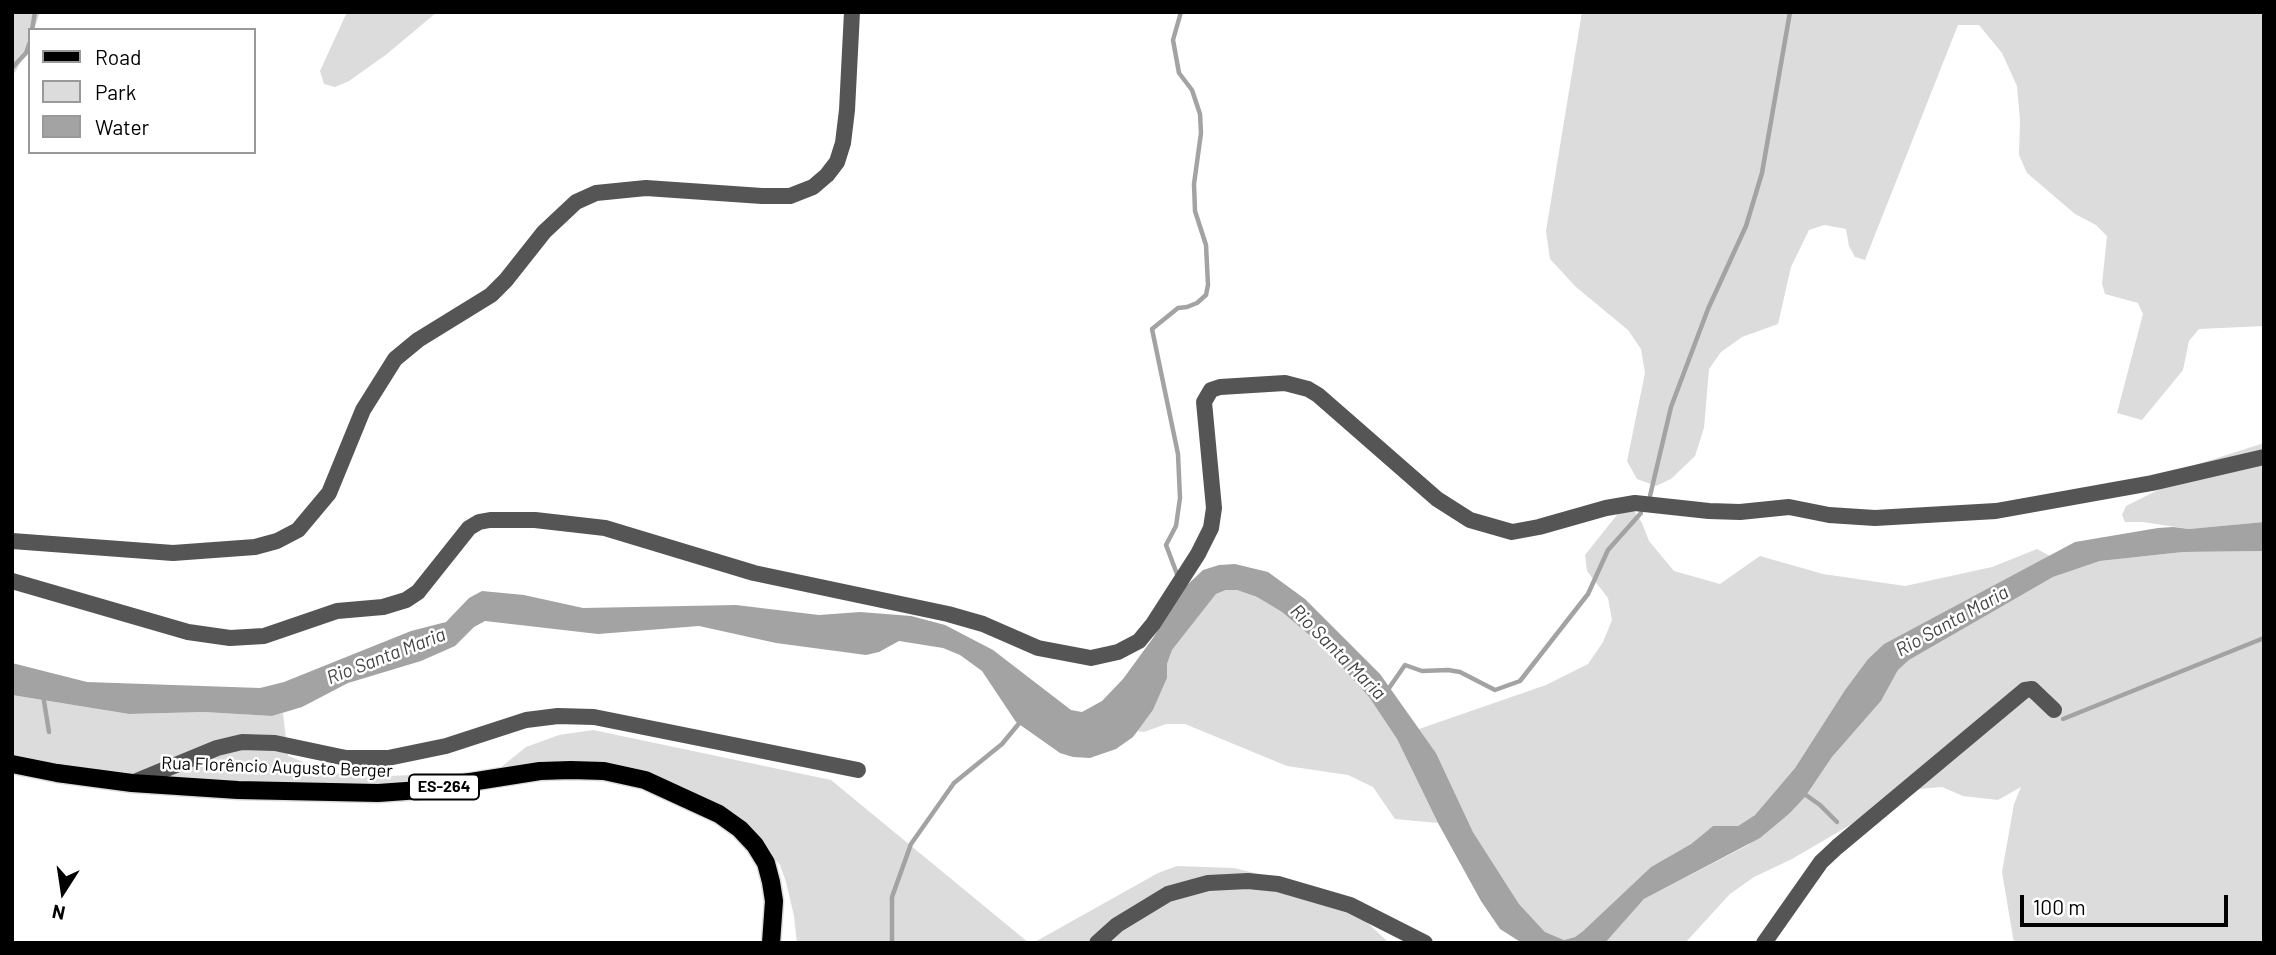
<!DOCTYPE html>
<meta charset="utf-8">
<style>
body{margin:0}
#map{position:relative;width:2276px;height:955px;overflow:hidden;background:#fff;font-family:Barlow,sans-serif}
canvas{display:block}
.frame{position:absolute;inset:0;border:14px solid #000;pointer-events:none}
.legend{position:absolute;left:28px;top:28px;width:228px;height:126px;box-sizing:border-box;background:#fff;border:2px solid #999;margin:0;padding:9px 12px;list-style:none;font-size:21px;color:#000}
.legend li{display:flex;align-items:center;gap:14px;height:35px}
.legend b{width:35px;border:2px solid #999}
.north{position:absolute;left:28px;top:857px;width:70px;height:70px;-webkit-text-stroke:5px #fff;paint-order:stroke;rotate:192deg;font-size:19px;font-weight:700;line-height:28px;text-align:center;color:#000}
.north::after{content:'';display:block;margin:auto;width:24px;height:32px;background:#000;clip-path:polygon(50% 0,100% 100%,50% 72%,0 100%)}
.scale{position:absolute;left:2020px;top:895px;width:208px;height:32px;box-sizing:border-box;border:4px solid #000;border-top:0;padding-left:9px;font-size:21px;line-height:24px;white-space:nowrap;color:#000;-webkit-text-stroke:5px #fff;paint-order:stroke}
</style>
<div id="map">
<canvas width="2276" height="955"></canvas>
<div class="frame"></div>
<ul class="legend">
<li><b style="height:9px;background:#000"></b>Road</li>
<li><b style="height:19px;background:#dcdcdc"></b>Park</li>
<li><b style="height:19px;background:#a3a3a3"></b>Water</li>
</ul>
<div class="north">N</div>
<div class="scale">100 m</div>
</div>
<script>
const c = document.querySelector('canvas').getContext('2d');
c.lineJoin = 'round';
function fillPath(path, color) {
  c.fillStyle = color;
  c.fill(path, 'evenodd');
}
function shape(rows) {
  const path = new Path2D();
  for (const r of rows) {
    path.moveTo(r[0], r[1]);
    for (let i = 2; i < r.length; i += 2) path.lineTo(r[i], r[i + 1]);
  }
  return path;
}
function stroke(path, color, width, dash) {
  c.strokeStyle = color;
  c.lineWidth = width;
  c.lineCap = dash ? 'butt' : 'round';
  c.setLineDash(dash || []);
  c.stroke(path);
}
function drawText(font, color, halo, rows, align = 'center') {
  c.font = font + ' Barlow,sans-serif';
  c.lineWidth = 5;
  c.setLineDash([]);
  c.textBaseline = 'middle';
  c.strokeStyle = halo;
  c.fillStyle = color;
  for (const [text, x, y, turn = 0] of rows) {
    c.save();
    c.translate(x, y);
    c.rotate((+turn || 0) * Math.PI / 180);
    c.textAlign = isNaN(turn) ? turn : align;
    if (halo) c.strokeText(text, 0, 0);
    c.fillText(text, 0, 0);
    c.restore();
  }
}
fillPath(shape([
 [12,12,40,12,34,30,30,30,30,43,16,71,12,75],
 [347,12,437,12,387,54,349,81,335,87,324,84,320,71],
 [1582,12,2264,12,2264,326,2199,329,2189,341,2183,370,2142,420,2117,413,2143,314,2138,303,2105,294,2102,284,2107,236,2096,225,2075,214,2027,173,2019,155,2020,121,2017,86,2002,53,1979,25,1958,25,1865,260,1855,257,1849,246,1846,229,1824,225,1809,230,1791,267,1778,324,1742,337,1721,352,1709,369,1704,428,1695,456,1671,479,1656,486,1637,479,1627,461,1645,373,1641,349,1628,330,1576,287,1550,259,1546,231],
 [2264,443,2264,522,2189,529,2143,522,2125,522,2122,515,2126,506,2168,485,2189,467],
 [1628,501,1642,523,1649,541,1674,571,1720,584,1760,556,1823,574,1905,586,1992,567,2037,549,2050,556,1884,644,1868,659,1845,690,1795,768,1755,815,1738,826,1713,826,1691,844,1651,867,1583,931,1575,937,1564,940,1545,932,1519,904,1473,832,1436,753,1419,729,1546,685,1588,664,1603,642,1612,620,1608,598,1587,571,1585,555],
 [2264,551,2264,943,2014,943,2002,872,2014,804,2021,787,1998,800,1963,796,1942,787,1919,789,1891,801,1792,859,1754,877,1730,894,1685,943,1605,943,1644,899,1748,845,1790,813,1805,797,1832,757,1881,701,1898,670,1909,660,2053,577,2100,561,2183,552],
 [1226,590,1237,590,1257,597,1282,612,1326,649,1369,697,1397,739,1438,823,1395,819,1373,787,1348,775,1287,766,1185,724,1166,724,1144,732,1137,731,1153,710,1167,678,1167,664,1172,650,1216,594],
 [12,695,129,714,204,712,272,716,283,713,288,756,330,772,358,777,415,775,441,786,463,785,500,768,526,747,559,735,593,730,831,780,1029,943,797,943,794,916,786,882,780,865,766,848,738,822,707,801,671,784,637,774,604,767,569,766,536,770,437,793,394,794,307,793,96,779,12,762],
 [1177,866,1234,868,1312,887,1357,913,1389,943,1033,943,1158,873]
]), '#dcdcdc');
fillPath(shape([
 [2264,522,2264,551,2183,552,2100,561,2053,577,1909,660,1898,670,1881,701,1832,757,1805,797,1790,813,1760,838,1644,899,1605,943,1522,943,1500,929,1481,901,1438,823,1397,739,1369,697,1326,649,1282,612,1257,597,1237,590,1226,590,1216,594,1172,650,1167,664,1167,678,1153,710,1133,737,1116,749,1090,758,1073,757,1060,753,1016,722,982,671,960,655,943,648,899,641,879,652,866,655,776,643,699,626,598,634,485,621,474,627,455,646,421,661,348,683,302,707,272,716,204,712,129,714,12,695,12,663,87,682,260,688,284,682,411,631,446,622,469,598,482,591,524,595,583,608,736,605,819,615,860,612,911,616,945,625,993,650,1071,710,1082,712,1102,701,1123,679,1153,638,1185,587,1203,570,1219,565,1235,564,1268,572,1305,599,1380,674,1436,753,1473,832,1519,904,1545,932,1564,940,1575,937,1583,931,1651,867,1691,844,1713,826,1738,826,1755,815,1795,768,1845,690,1868,659,1884,644,2075,542,2158,528,2173,527,2189,529]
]), '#a3a3a3');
stroke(shape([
 [32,30,35,12],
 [12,68,26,53,30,42],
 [1650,496,1671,407,1708,309,1746,226,1762,173,1790,12],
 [1177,574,1166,545,1176,526,1180,498,1178,454,1152,329,1178,308,1187,307,1197,303,1206,295,1208,285,1206,245,1195,211,1194,184,1201,133,1200,114,1192,90,1179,73,1173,40,1181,12],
 [1387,691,1405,665,1422,671,1448,670,1460,672,1495,690,1520,681,1588,594,1608,550,1641,513],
 [43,695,49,732],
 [2063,719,2264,638],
 [1803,793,1820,805,1837,822],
 [892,943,892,897,911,844,954,783,1002,744,1021,721]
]), '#a3a3a3', 4.5);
const major = shape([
 [12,764,57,773,132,783,238,790,378,793,420,790,540,771,571,770,604,771,645,780,719,814,740,829,755,845,766,863,771,882,774,901,771,943]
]);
stroke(major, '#dbdbdb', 21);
stroke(shape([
 [12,541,173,553,255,547,277,541,298,530,329,493,363,410,395,359,418,340,491,295,506,280,544,232,576,202,596,193,646,188,762,196,790,196,813,187,827,175,837,162,843,143,847,110,852,12],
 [12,581,188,632,230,638,264,636,337,611,383,607,406,600,418,592,469,528,479,522,490,520,535,520,605,528,754,573,948,614,983,624,1038,648,1091,658,1118,652,1139,641,1153,624,1198,554,1211,528,1214,508,1204,402,1211,390,1220,387,1285,383,1308,389,1318,395,1437,499,1470,520,1512,532,1539,527,1606,508,1635,503,1709,511,1740,512,1789,507,1829,515,1875,518,1996,511,2152,483,2264,457],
 [132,783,217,748,242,742,275,743,346,758,388,758,446,746,526,720,558,716,594,717,858,770],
 [1097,943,1117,925,1168,894,1208,883,1248,881,1278,884,1350,905,1425,943],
 [1764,943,1821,862,1837,847,2025,690,2032,689,2054,710]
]), '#555', 16);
stroke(major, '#000', 18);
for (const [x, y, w] of [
 [444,787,70]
]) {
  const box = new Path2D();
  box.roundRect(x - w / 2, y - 12.5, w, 25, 5);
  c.fillStyle = '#fff';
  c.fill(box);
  stroke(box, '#000', 2);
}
drawText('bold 16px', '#000', null, [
 ["ES-264",444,787]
]);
drawText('18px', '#000', '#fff', [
 ["Rua Florêncio Augusto Berger",277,767,2]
]);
drawText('italic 19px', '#444', '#fff', [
 ["Rio Santa Maria",1952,621,-29],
 ["Rio Santa Maria",1338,652,45],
 ["Rio Santa Maria",386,656,-21]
]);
</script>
